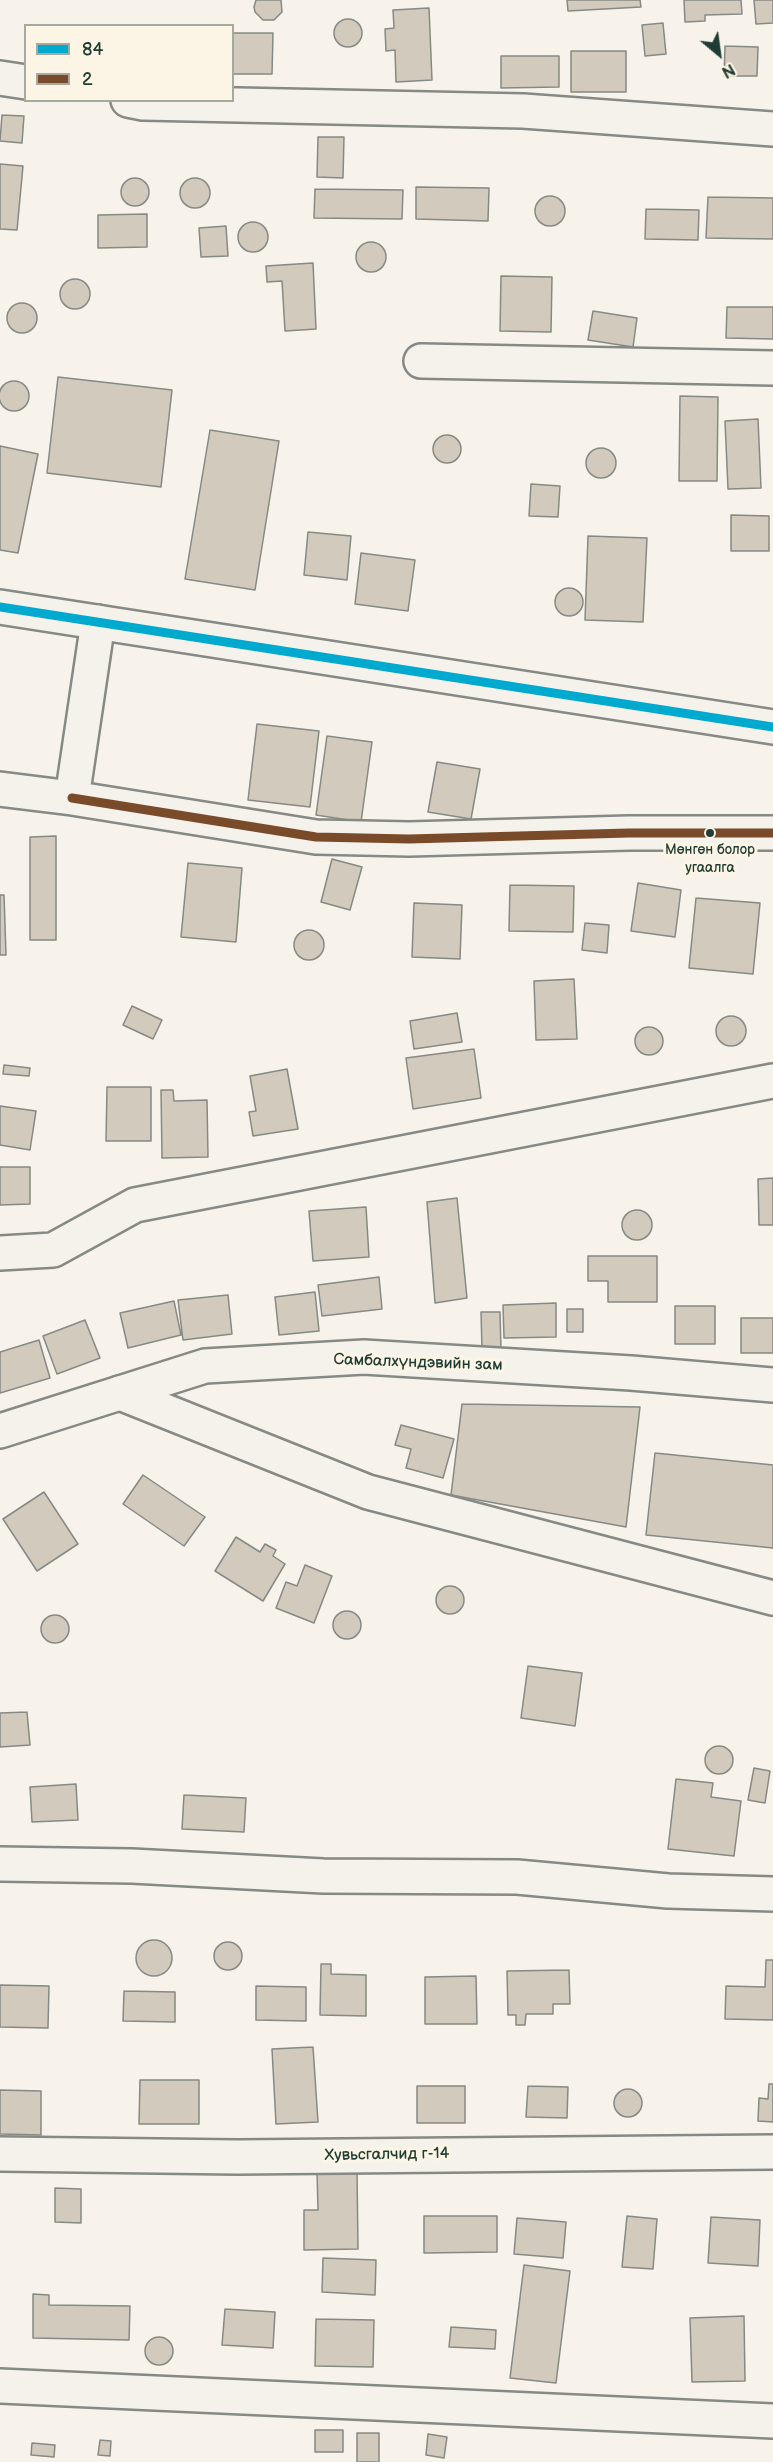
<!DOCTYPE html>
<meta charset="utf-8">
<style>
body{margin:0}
#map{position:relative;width:773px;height:2462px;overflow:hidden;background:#f7f3ea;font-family:"Balsamiq Sans",sans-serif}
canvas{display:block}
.legend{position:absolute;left:24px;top:24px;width:210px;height:78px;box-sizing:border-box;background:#fcf5e5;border:2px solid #a4ab9e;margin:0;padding:8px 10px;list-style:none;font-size:18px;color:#1f3d34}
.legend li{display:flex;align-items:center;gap:12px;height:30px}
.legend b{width:30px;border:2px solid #a4ab9e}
.north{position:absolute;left:689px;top:24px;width:60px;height:60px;-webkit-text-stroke:4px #fcf5e5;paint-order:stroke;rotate:151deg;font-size:16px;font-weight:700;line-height:24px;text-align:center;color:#1f3d34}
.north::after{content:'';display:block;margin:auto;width:21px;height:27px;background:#1f3d34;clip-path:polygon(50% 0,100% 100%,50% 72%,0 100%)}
</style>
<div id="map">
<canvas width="773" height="2462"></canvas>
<ul class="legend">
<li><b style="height:8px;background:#00a9ce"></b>84</li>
<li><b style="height:8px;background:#7a4b2a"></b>2</li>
</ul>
<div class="north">N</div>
</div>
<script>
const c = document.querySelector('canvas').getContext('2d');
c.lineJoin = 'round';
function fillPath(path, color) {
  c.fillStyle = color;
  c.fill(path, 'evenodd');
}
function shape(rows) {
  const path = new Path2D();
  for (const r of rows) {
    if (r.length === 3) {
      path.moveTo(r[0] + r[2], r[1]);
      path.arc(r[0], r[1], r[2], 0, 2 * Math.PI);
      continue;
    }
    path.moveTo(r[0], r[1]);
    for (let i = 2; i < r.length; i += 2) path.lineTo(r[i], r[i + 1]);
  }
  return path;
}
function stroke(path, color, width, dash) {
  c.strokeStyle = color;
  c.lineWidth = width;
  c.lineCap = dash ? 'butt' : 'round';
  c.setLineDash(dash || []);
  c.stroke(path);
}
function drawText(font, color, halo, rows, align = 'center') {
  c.font = font + ' "Balsamiq Sans",sans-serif';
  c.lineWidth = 6;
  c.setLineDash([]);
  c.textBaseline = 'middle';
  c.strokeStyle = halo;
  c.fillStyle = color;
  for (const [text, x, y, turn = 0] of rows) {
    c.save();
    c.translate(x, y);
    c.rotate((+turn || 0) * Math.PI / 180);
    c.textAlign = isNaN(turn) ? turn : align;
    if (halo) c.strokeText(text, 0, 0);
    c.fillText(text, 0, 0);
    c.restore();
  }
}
const building = shape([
 [256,0,281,0,282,12,274,20,263,20,255,12,254,7,256,0],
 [567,0,640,0,641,7,568,11,567,0],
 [684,0,741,0,742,14,705,15,705,21,685,22,684,0],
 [754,0,773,0,773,23,756,24,754,0],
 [429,8,432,80,396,82,395,50,386,51,385,29,394,28,393,10,429,8],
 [348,33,14],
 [663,23,666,54,645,56,642,25,663,23],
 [232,33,273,33,272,74,232,74,232,33],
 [725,46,758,47,757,76,724,76,725,46],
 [571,51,626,51,626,92,571,92,571,51],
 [501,56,559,56,559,87,501,88,501,56],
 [2,115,24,116,22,143,0,141,2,115],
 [318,137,344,137,343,178,317,177,318,137],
 [0,164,23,166,17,230,0,229,0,164],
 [135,192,14],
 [195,193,15],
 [416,187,489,188,488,221,416,219,416,187],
 [315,189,403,190,402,219,314,218,315,189],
 [550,211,15],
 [708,197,773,198,773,239,706,238,708,197],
 [646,209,699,210,698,240,645,239,646,209],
 [147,214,147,247,98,248,98,215,147,214],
 [253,237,15],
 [226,226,228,256,201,257,199,228,226,226],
 [371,257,15],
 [313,263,316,329,285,331,282,281,267,282,266,266,313,263],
 [501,276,552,277,551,332,500,331,501,276],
 [75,294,15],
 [22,318,15],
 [727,307,773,307,773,339,726,338,727,307],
 [593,311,637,318,633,347,588,340,593,311],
 [58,377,172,390,161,487,47,473,58,377],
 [14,396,15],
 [680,396,718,397,717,481,679,481,680,396],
 [758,419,761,488,728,489,725,421,758,419],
 [210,430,279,441,255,590,185,579,210,430],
 [447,449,14],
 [0,446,38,454,18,553,0,550,0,446],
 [601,463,15],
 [531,484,560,486,558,517,529,516,531,484],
 [731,515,769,516,769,551,731,551,731,515],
 [308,532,351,536,347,580,304,575,308,532],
 [588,536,647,538,643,622,585,620,588,536],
 [361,553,415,560,408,611,355,604,361,553],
 [569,602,14],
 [257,724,319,731,310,807,248,800,257,724],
 [327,736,372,742,361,822,316,815,327,736],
 [437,762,480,769,471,819,428,812,437,762],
 [56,836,56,940,30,940,30,837,56,836],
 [332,859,362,867,350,910,321,902,332,859],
 [188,863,242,868,236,942,181,937,188,863],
 [638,883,681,890,675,937,631,931,638,883],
 [510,885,574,886,573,932,509,931,510,885],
 [0,895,4,895,6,955,0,955,0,895],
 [696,898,760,903,753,974,689,968,696,898],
 [414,903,462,905,460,959,412,957,414,903],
 [585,923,609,925,607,953,582,950,585,923],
 [309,945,15],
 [574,979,577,1039,536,1040,534,981,574,979],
 [132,1006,162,1020,153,1039,123,1025,132,1006],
 [457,1013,462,1042,414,1049,410,1021,457,1013],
 [731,1031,15],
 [649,1041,14],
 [474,1049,481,1098,413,1109,406,1058,474,1049],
 [4,1065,30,1068,29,1076,3,1074,4,1065],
 [287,1069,298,1129,253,1136,249,1112,256,1111,250,1076,287,1069],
 [107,1087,151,1087,151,1141,106,1141,107,1087],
 [161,1090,173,1090,174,1101,207,1100,208,1157,162,1158,161,1090],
 [0,1106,36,1111,30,1150,0,1145,0,1106],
 [0,1167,30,1167,30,1204,0,1205,0,1167],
 [773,1178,773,1225,759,1225,758,1179,773,1178],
 [457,1198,467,1298,435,1303,427,1202,457,1198],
 [366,1207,369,1257,313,1261,309,1211,366,1207],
 [637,1225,15],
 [588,1256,657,1256,657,1302,608,1302,608,1281,588,1281,588,1256],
 [379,1277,382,1309,322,1316,318,1285,379,1277],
 [315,1292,319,1331,279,1335,275,1297,315,1292],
 [228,1295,232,1334,183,1340,178,1300,228,1295],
 [174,1301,181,1335,128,1348,120,1313,174,1301],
 [556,1303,556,1337,504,1338,503,1305,556,1303],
 [675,1306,715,1306,715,1344,675,1344,675,1306],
 [567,1309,583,1309,583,1332,567,1332,567,1309],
 [481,1312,500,1312,501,1350,482,1350,481,1312],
 [741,1318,773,1318,773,1353,741,1353,741,1318],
 [85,1320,100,1358,57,1374,43,1336,85,1320],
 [39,1340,50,1378,0,1393,0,1352,39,1340],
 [462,1404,640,1407,626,1527,451,1495,462,1404],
 [401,1425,454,1439,443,1478,406,1468,411,1449,395,1445,401,1425],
 [655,1453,773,1465,773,1548,646,1535,655,1453],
 [143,1475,205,1517,184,1546,123,1504,143,1475],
 [44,1492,78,1544,37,1571,3,1519,44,1492],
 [236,1537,260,1552,265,1544,276,1550,273,1556,285,1564,263,1601,215,1571,236,1537],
 [305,1565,332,1576,314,1623,276,1608,286,1582,297,1586,305,1565],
 [450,1600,14],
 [347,1625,14],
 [55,1629,14],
 [528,1666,582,1673,575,1726,521,1718,528,1666],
 [27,1712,30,1745,0,1747,0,1713,27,1712],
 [719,1760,14],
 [754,1768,770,1771,765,1803,748,1800,754,1768],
 [676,1779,713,1783,711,1797,741,1801,734,1856,668,1849,676,1779],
 [76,1784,78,1820,32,1822,30,1787,76,1784],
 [184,1795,246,1798,244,1832,182,1829,184,1795],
 [154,1958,18],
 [228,1956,14],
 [766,1960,773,1960,773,2020,725,2019,726,1986,765,1987,766,1960],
 [321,1964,331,1964,331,1974,366,1975,366,2016,320,2015,321,1964],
 [569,1970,570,2004,553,2004,553,2014,526,2014,525,2025,516,2025,516,2015,508,2015,507,1971,569,1970],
 [476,1976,477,2024,425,2024,425,1977,476,1976],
 [0,1985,49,1986,48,2028,0,2027,0,1985],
 [256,1986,306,1987,306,2021,256,2020,256,1986],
 [124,1991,175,1992,175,2022,123,2021,124,1991],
 [313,2047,318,2122,276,2124,272,2049,313,2047],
 [140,2080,199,2080,199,2124,139,2124,140,2080],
 [769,2084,773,2084,773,2122,758,2121,759,2098,768,2099,769,2084],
 [417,2086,465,2086,465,2123,417,2123,417,2086],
 [528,2086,568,2087,567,2118,526,2117,528,2086],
 [628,2103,14],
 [0,2090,41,2091,41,2135,0,2134,0,2090],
 [357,2170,358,2249,304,2250,304,2210,318,2210,317,2171,357,2170],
 [55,2188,81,2189,81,2223,55,2222,55,2188],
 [424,2216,497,2216,497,2252,424,2253,424,2216],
 [627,2216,657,2219,653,2269,622,2267,627,2216],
 [711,2217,760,2220,758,2266,708,2263,711,2217],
 [517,2218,566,2222,563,2258,514,2254,517,2218],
 [323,2258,376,2260,375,2295,322,2292,323,2258],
 [524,2265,570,2271,556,2383,510,2378,524,2265],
 [33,2294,49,2295,49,2305,130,2306,129,2340,33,2338,33,2294],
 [225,2309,275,2312,273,2348,222,2345,225,2309],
 [744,2316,745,2381,692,2382,690,2318,744,2316],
 [316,2319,374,2320,373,2367,315,2366,316,2319],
 [451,2327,496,2330,495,2349,449,2347,451,2327],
 [159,2351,14],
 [315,2430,343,2430,343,2452,315,2452,315,2430],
 [357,2433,379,2433,379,2462,357,2462,357,2433],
 [428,2434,447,2437,444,2458,426,2455,428,2434],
 [100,2440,111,2441,110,2456,98,2455,100,2440],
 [32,2443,55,2445,54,2457,31,2455,32,2443]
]);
fillPath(building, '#d3cabe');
stroke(building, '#868984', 1.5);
const minor = shape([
 [0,78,26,82],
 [128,100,143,103,523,111,773,129],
 [421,361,773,368],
 [0,789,72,798,98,622],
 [72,798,316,837,409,839,629,833,773,833],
 [0,1253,53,1250,135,1205,773,1081],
 [120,1393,368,1492,773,1598],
 [0,1864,132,1866,323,1876,517,1877,668,1891,773,1894],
 [0,2154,237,2157,773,2152],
 [0,2386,773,2421]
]);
const tertiary = shape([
 [0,1431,205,1366,364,1357,631,1373,773,1385]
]);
const secondary = shape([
 [0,607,773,727]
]);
stroke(minor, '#868984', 38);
stroke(tertiary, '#868984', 38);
stroke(secondary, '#868984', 38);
stroke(minor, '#f5f2ec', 33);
stroke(tertiary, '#f5f2ec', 33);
stroke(secondary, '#f5f2ec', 33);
stroke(shape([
 [0,607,773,727]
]), '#00a9ce', 9);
stroke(shape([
 [72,798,316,837,409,839,629,833,773,833]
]), '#7a4b2a', 9);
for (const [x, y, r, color] of [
 [710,833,5,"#1f3d34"]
]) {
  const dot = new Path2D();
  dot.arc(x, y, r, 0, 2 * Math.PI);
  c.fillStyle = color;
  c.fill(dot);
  stroke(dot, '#fcf5e5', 2);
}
drawText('14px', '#1f3d34', '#fcf5e5', [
 ["Мөнгөн болор",710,850],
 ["угаалга",710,868]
]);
drawText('16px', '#1f3d34', '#fcf5e5', [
 ["Самбалхүндэвийн зам",418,1363,2],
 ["Хувьсгалчид г-14",387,2155,-1]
]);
</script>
